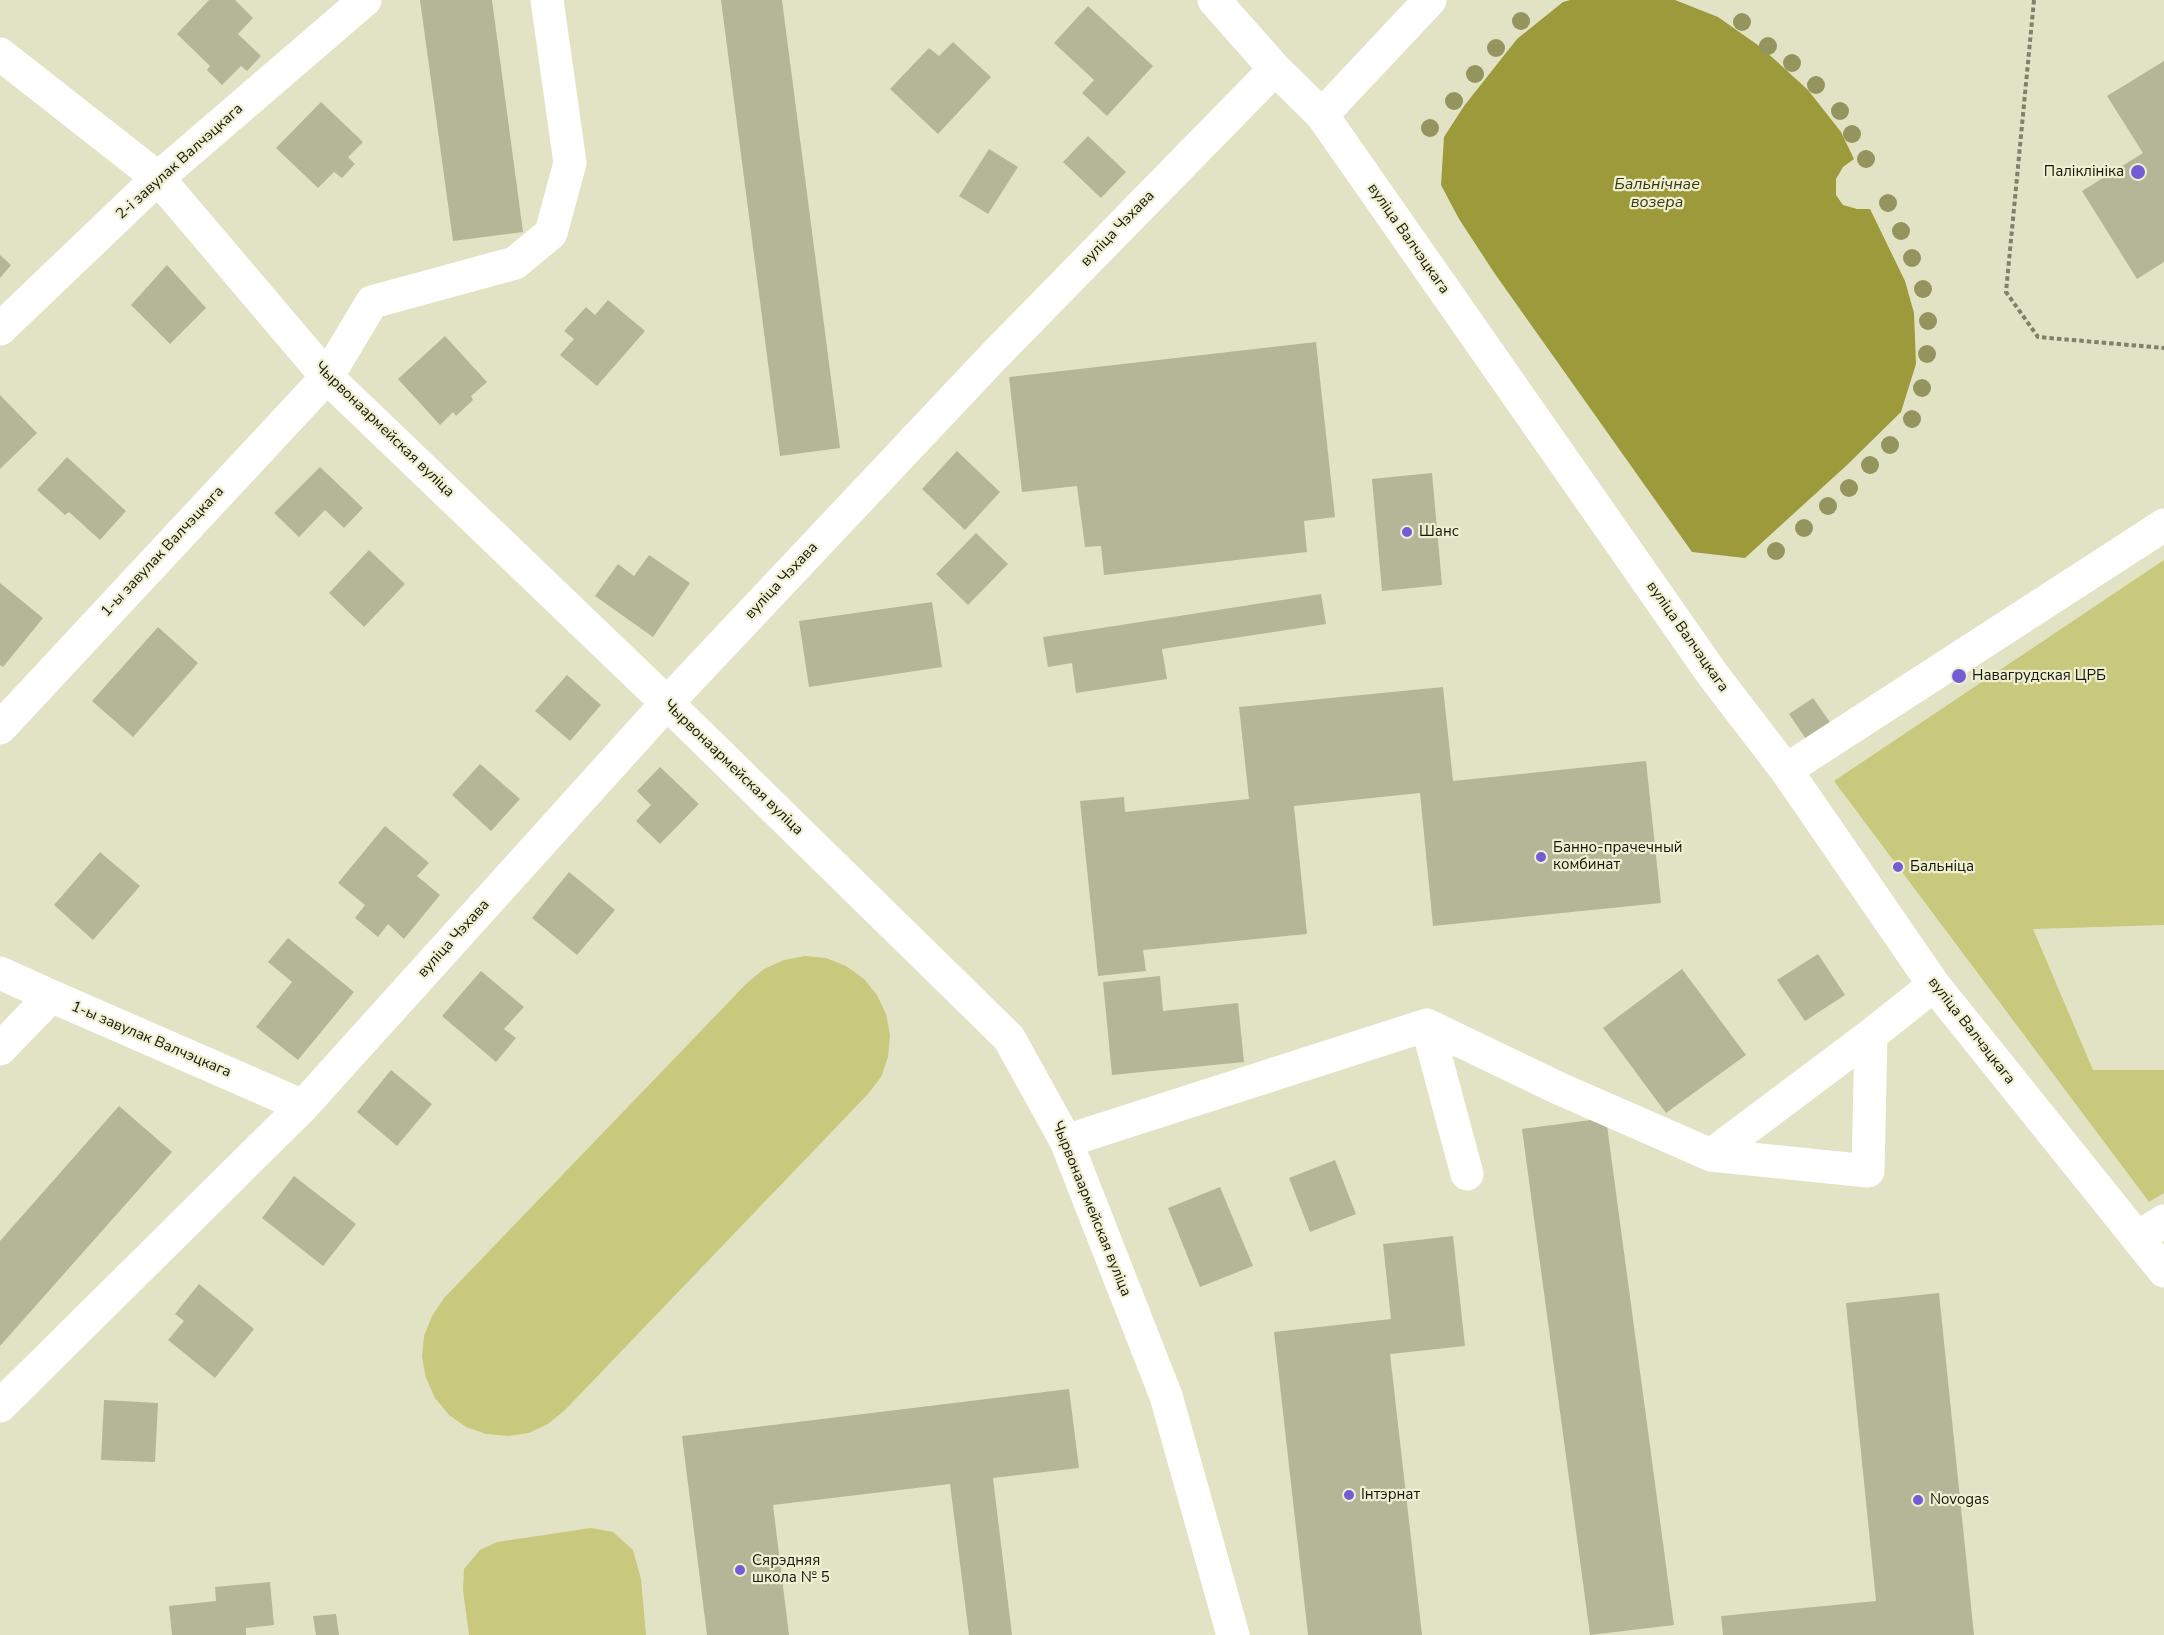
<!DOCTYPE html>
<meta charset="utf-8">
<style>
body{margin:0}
canvas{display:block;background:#e2e3c4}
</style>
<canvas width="2164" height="1635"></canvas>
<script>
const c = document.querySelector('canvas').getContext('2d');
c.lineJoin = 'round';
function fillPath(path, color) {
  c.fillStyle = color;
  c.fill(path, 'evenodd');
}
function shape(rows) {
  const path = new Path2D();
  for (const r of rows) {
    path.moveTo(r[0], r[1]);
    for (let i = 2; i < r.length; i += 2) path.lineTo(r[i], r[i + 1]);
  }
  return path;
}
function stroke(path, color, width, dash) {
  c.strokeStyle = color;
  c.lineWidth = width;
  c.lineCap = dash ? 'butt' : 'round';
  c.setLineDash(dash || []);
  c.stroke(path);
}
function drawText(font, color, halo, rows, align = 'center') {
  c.font = font + ' "Nunito Sans",sans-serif';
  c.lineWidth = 4.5;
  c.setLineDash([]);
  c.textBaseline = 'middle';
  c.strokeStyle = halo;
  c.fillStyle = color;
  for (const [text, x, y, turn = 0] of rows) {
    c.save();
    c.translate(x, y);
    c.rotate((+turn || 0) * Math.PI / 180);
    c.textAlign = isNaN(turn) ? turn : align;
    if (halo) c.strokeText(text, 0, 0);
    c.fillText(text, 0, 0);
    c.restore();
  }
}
fillPath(shape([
 [2164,560,2164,925,2033,929,2093,1070,2164,1070,2164,1193,2149,1202,1834,781],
 [805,956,826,958,846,966,864,979,877,995,886,1014,890,1035,888,1057,881,1077,868,1094,565,1410,548,1424,529,1433,508,1436,486,1434,466,1427,449,1415,435,1398,426,1378,422,1357,424,1336,432,1316,444,1298,747,983,764,969,784,960],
 [591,1528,613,1532,633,1550,641,1579,646,1635,469,1635,463,1590,464,1569,480,1550,497,1542]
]), '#c8c97d');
fillPath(shape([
 [1570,0,1675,0,1718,17,1762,48,1808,90,1841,132,1854,159,1843,167,1836,179,1836,195,1843,205,1857,209,1870,209,1905,281,1914,313,1916,364,1901,412,1847,465,1745,558,1692,552,1495,274,1459,219,1441,185,1444,137,1464,106,1517,39,1563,2]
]), '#9c9a3b');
fillPath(shape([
 [209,0,235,0,253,18,238,34,261,56,247,71,241,66,222,85,207,70,210,66,177,34],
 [420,0,492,0,523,232,453,241],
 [721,0,782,0,840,448,780,456],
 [1088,6,1153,66,1107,116,1082,93,1094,80,1054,43],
 [953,42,991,77,938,134,890,89,929,48,939,56],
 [2164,61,2164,262,2137,279,2082,191,2143,153,2107,96],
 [321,102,363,142,348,157,355,164,342,178,334,172,318,188,276,148],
 [1088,136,1126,172,1101,198,1063,162],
 [989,149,1018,167,988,214,959,196],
 [0,255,11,265,0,278],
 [167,265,206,308,170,344,131,305],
 [608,300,645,331,597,386,560,355,574,339,564,331,586,307,595,315],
 [445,336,487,382,471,396,473,400,456,416,453,412,440,425,398,379],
 [1316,342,1335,517,1304,521,1307,552,1104,575,1101,546,1085,547,1077,486,1022,492,1009,377],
 [0,395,37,433,0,469],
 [957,451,1000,492,965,530,922,489],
 [67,457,126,511,100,540,69,512,65,515,37,490],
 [320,467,363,508,344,528,325,510,299,537,274,513],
 [1432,473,1442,585,1382,591,1372,479],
 [976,533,1008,564,968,605,936,574],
 [369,550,405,584,364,627,329,593],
 [649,555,690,583,653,637,595,596,618,564,634,576],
 [0,583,43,618,3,667,0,665],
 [1321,594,1326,624,1162,649,1167,679,1076,693,1072,663,1048,667,1043,637],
 [932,602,942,667,809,687,799,621],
 [158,627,198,663,133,737,92,701],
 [567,675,601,705,570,741,535,711],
 [1443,687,1453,781,1646,761,1661,903,1433,926,1420,793,1294,806,1307,934,1143,950,1146,971,1098,976,1080,801,1124,797,1125,812,1249,799,1239,707],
 [1813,698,1832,725,1808,742,1789,714],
 [480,764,520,799,491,831,452,795],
 [660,767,699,804,660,844,636,821,651,805,637,791],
 [385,826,429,863,417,876,440,895,404,939,388,924,378,937,355,918,365,905,338,883],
 [100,852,140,886,93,940,54,905],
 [569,872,615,910,577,955,532,918],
 [288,938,354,992,298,1060,256,1027,292,982,268,962],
 [1818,954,1845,995,1805,1021,1777,980],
 [1682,969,1746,1055,1666,1113,1603,1028],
 [481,971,524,1007,504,1029,516,1038,496,1062,442,1016],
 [1160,976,1163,1011,1238,1003,1244,1062,1112,1075,1103,982],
 [391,1070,432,1104,397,1146,357,1112],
 [119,1106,172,1152,0,1346,0,1241],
 [1606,1118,1674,1625,1590,1635,1522,1129],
 [1335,1160,1356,1214,1310,1232,1289,1178],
 [294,1176,356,1224,323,1266,262,1218],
 [1220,1187,1253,1266,1200,1287,1168,1208],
 [1453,1236,1465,1346,1390,1354,1422,1635,1308,1635,1274,1332,1391,1319,1383,1244],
 [199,1284,254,1329,215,1378,168,1340,184,1321,175,1314],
 [1939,1293,1974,1635,1723,1635,1721,1616,1876,1601,1846,1303],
 [1069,1389,1079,1468,993,1478,1012,1635,969,1635,950,1484,773,1505,789,1635,707,1635,682,1436],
 [104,1400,158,1403,155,1462,101,1460],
 [270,1582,274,1625,246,1628,246,1635,172,1635,169,1606,216,1601,215,1587],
 [336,1614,339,1635,316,1635,313,1616]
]), '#b5b698');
stroke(shape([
 [2034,0,2006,292,2038,337,2164,348]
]), '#80816b', 4, [4.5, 3]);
stroke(shape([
 [1214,0,1275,69,1322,115,1713,675,1786,770,1934,985,2164,1271],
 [0,54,158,178,327,377,667,703,1009,1038,1066,1141,1166,1396,1233,1635],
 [1322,115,1430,0],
 [0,329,158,178,365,0],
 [0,728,327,377,372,302,515,263,551,233,570,163,547,0],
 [1786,770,2164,525],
 [0,973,51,996,303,1106],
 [1427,1025,1467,1174],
 [0,1049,51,996],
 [1066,1141,1427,1025,1558,1088,1711,1155,1871,1035,1934,985],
 [1711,1155,1868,1171,1871,1035],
 [2137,1238,2164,1221],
 [0,1406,303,1106,667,703,993,357,1275,69]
]), '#fff', 33);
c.fillStyle = '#94945e';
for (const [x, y] of [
 [1521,21],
 [1742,22],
 [1768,46],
 [1496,48],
 [1792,63],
 [1475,74],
 [1816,85],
 [1454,101],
 [1840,111],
 [1430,128],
 [1852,134],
 [1866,159],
 [1888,203],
 [1901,231],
 [1912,258],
 [1923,289],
 [1928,321],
 [1927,354],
 [1922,388],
 [1912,419],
 [1890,445],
 [1870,465],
 [1849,488],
 [1828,506],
 [1804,528],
 [1776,551]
]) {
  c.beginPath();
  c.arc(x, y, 9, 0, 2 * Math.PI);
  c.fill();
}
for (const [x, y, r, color] of [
 [2138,172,8,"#755cd7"],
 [1407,532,6,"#755cd7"],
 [1959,676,8,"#755cd7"],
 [1541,857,6,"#755cd7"],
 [1898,867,6,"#755cd7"],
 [1349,1495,6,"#755cd7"],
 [1918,1500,6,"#755cd7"],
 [740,1570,6,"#755cd7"]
]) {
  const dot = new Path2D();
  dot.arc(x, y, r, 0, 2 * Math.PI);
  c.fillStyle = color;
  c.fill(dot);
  stroke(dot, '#eff0d1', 2);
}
drawText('15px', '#16160b', '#eff0d1', [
 ["2-і завулак Валчэцкага",180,162,-42],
 ["вуліца Чэхава",1118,229,-46],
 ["вуліца Валчэцкага",1408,239,55],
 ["Чырвонаармейская вуліца",384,430,44],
 ["1-ы завулак Валчэцкага",163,552,-47],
 ["вуліца Чэхава",782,581,-47],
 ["вуліца Валчэцкага",1687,637,55],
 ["Чырвонаармейская вуліца",733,768,44],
 ["вуліца Чэхава",454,939,-48],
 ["вуліца Валчэцкага",1971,1031,52],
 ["1-ы завулак Валчэцкага",151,1040,23],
 ["Чырвонаармейская вуліца",1091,1209,68]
]);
drawText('15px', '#16160b', '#eff0d1', [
 ["Паліклініка",2124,172,"right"],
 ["Шанс",1419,532],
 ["Навагрудская ЦРБ",1972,676],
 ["Банно-прачечный",1553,848],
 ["комбинат",1553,865],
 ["Бальніца",1910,867],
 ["Інтэрнат",1361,1495],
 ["Novogas",1930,1500],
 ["Сярэдняя",752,1561],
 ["школа № 5",752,1578]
], 'left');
drawText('italic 16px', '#38370f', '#eff0d1', [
 ["Бальнічнае",1657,185],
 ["возера",1657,203]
]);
</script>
